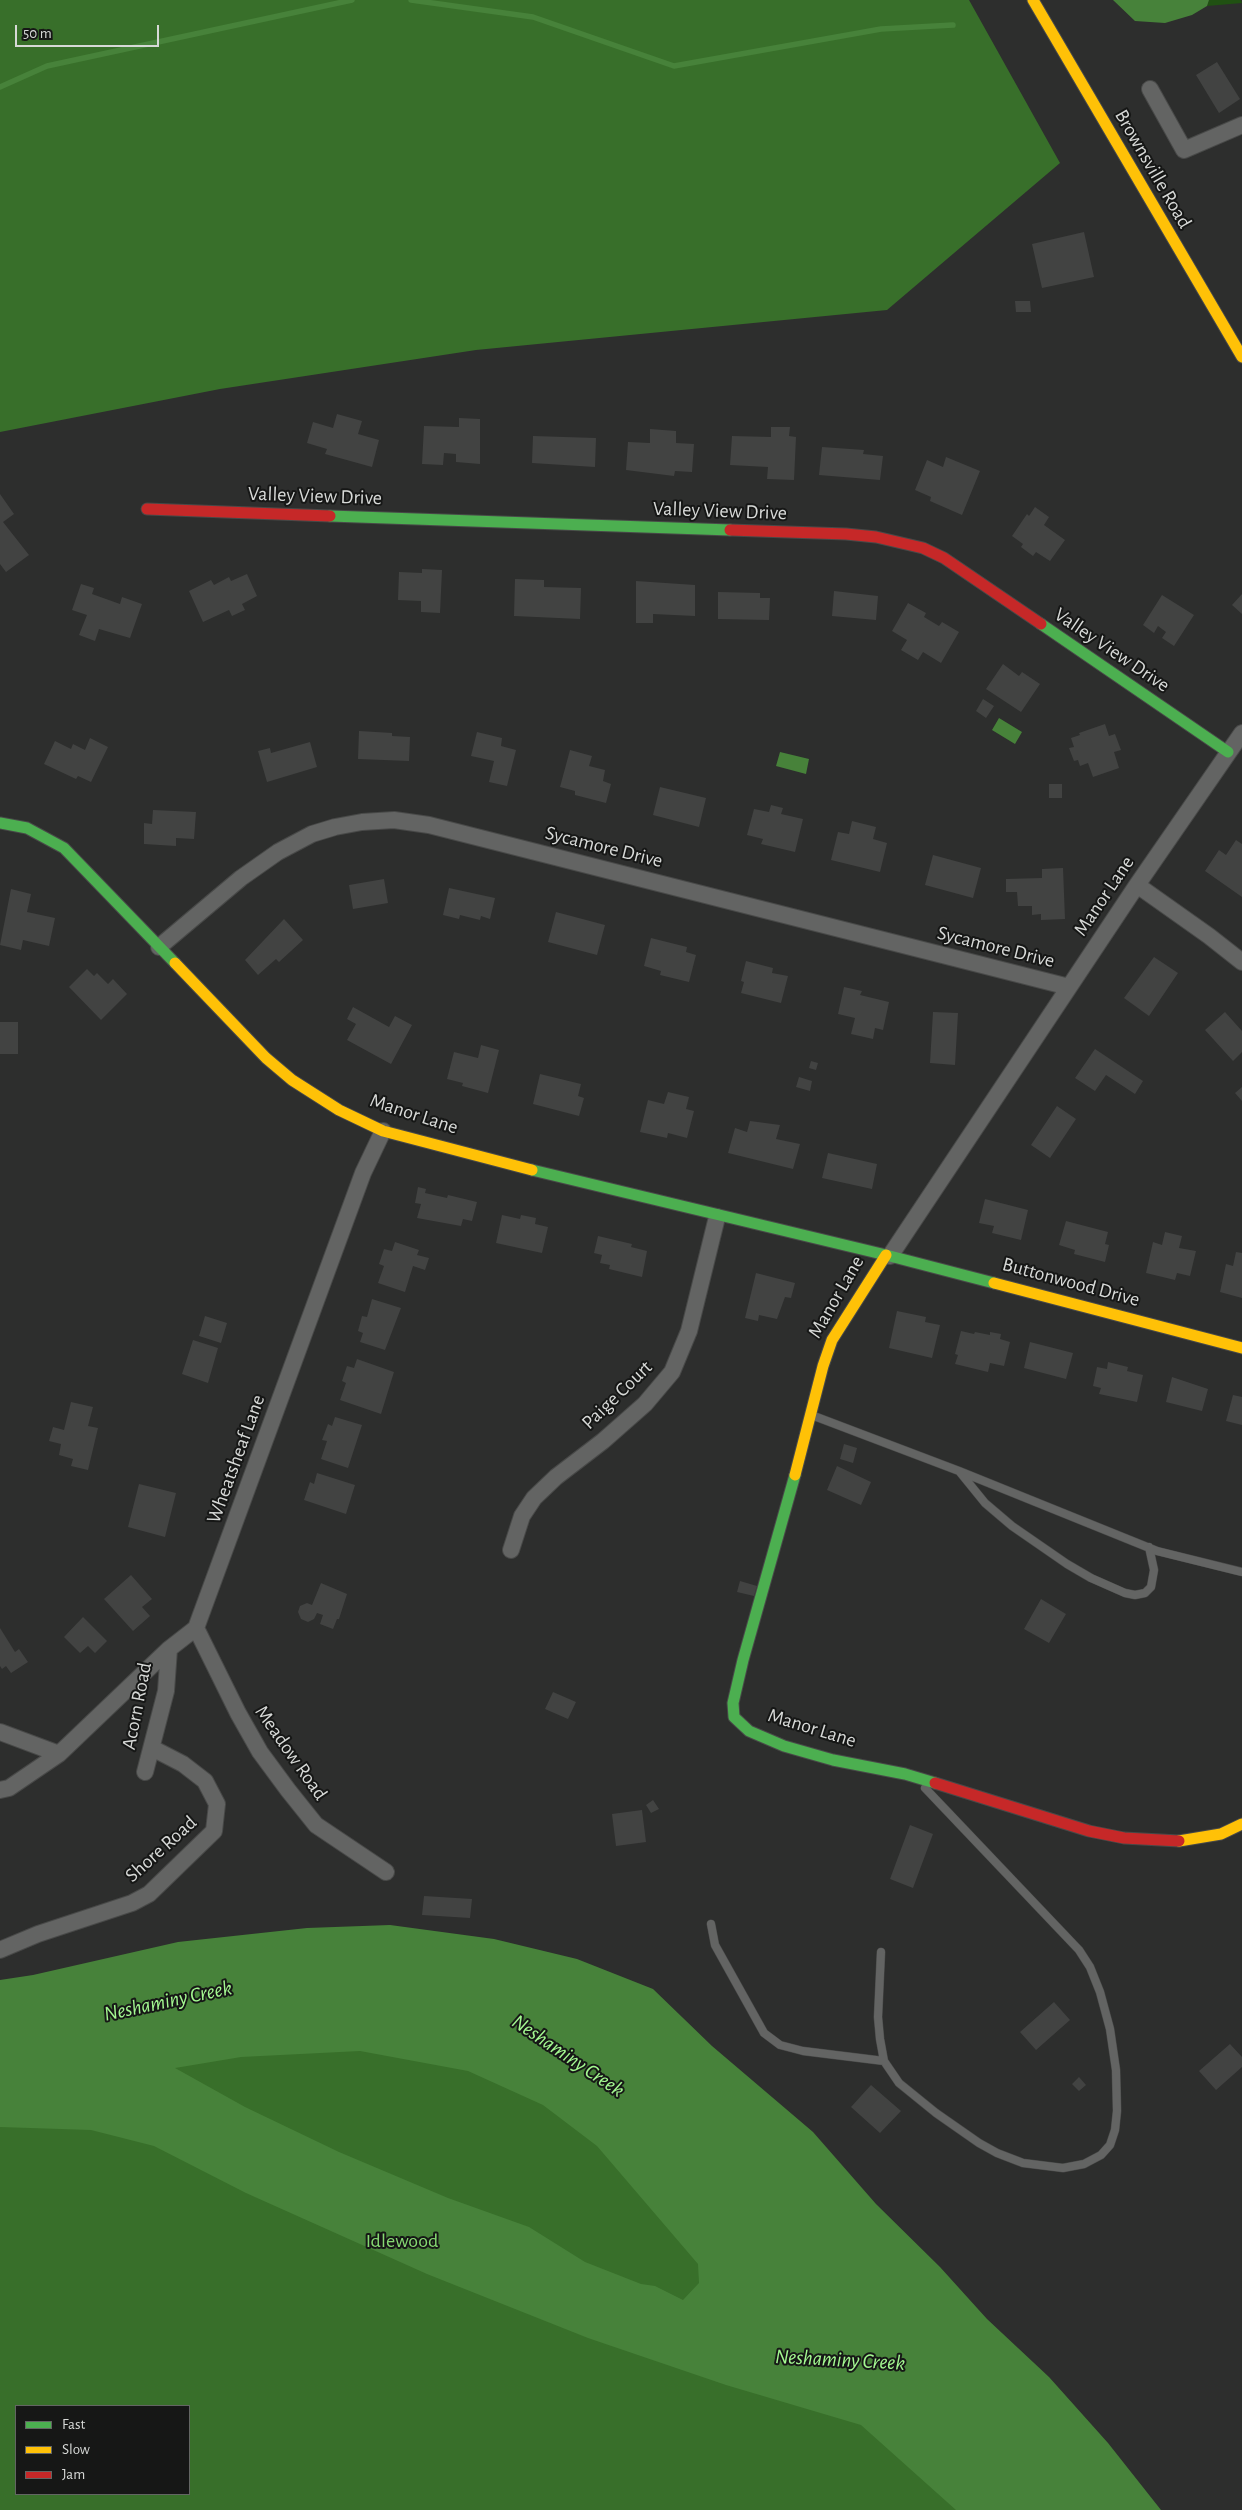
<!DOCTYPE html>
<style>
body{margin:0}
#map{position:relative;width:1242px;height:2510px;overflow:hidden;background:#2d2e2d;font-family:"Alegreya Sans",sans-serif}
canvas{display:block}
.legend{position:absolute;left:15px;top:2405px;width:175px;height:90px;box-sizing:border-box;background:#161716;border:1px solid #636563;margin:0;padding:6px 9px;list-style:none;font-size:15px;color:#d7d9d7}
.legend li{display:flex;align-items:center;gap:10px;height:25px}
.legend b{width:25px;border:1px solid #636563}
.scale{position:absolute;left:15px;top:25px;width:144px;height:22px;box-sizing:border-box;border:2px solid #d7d9d7;border-top:0;padding-left:6px;font-size:15px;line-height:18px;white-space:nowrap;color:#d7d9d7;-webkit-text-stroke:4px #161716;paint-order:stroke}
</style>
<div id="map">
<canvas width="1242" height="2510"></canvas>
<ul class="legend">
<li><b style="height:6px;background:#4caf50"></b>Fast</li>
<li><b style="height:6px;background:#ffc107"></b>Slow</li>
<li><b style="height:6px;background:#c62828"></b>Jam</li>
</ul>
<div class="scale">50 m</div>
</div>
<script>
const c = document.querySelector('canvas').getContext('2d');
c.lineJoin = 'round';
function fillPath(path, color) {
  c.fillStyle = color;
  c.fill(path, 'evenodd');
}
function shape(rows) {
  const path = new Path2D();
  for (const r of rows) {
    path.moveTo(r[0], r[1]);
    for (let i = 2; i < r.length; i += 2) path.lineTo(r[i], r[i + 1]);
  }
  return path;
}
function stroke(path, color, width, dash) {
  c.strokeStyle = color;
  c.lineWidth = width;
  c.lineCap = dash ? 'butt' : 'round';
  c.setLineDash(dash || []);
  c.stroke(path);
}
function drawText(font, color, halo, rows, align = 'center') {
  c.font = font + ' "Alegreya Sans",sans-serif';
  c.lineWidth = 4;
  c.setLineDash([]);
  c.textBaseline = 'middle';
  c.strokeStyle = halo;
  c.fillStyle = color;
  for (const [text, x, y, turn = 0] of rows) {
    c.save();
    c.translate(x, y);
    c.rotate((+turn || 0) * Math.PI / 180);
    c.textAlign = isNaN(turn) ? turn : align;
    if (halo) c.strokeText(text, 0, 0);
    c.fillText(text, 0, 0);
    c.restore();
  }
}
fillPath(shape([
 [1209,0,1241,0,1242,3,1207,6]
]), '#205112');
fillPath(shape([
 [0,0,969,0,1060,163,887,310,476,350,220,389,0,432],
 [370,1946,1053,2510,0,2510,0,2003],
 [16,2406,189,2406,189,2494,16,2494]
]), '#386f2a');
fillPath(shape([
 [1113,0,1209,0,1207,6,1192,15,1165,23,1135,21],
 [999,718,1022,732,1015,744,992,730],
 [780,752,809,759,806,774,776,766],
 [390,1925,494,1939,577,1959,653,1989,712,2046,813,2132,876,2204,940,2267,987,2319,1049,2377,1108,2443,1161,2510,956,2510,861,2425,726,2385,588,2338,427,2274,246,2193,154,2146,91,2130,0,2127,0,1980,33,1975,178,1942,307,1928],
 [360,2051,468,2071,543,2105,597,2146,698,2264,699,2283,683,2300,655,2286,641,2284,585,2262,529,2227,448,2198,339,2152,245,2107,175,2068,241,2057]
]), '#47823a');
stroke(shape([
 [411,0,533,17,674,66,881,29,953,25],
 [0,87,47,66,352,0]
]), '#47823a', 5.5);
fillPath(shape([
 [1217,62,1240,99,1219,113,1196,75],
 [1084,232,1094,277,1042,288,1032,244],
 [1015,301,1030,301,1031,312,1016,312],
 [337,414,362,421,358,434,379,440,372,467,325,454,327,449,307,443,313,422,333,428],
 [459,418,480,419,480,464,456,462,456,454,444,453,443,465,422,464,424,426,459,427],
 [771,427,790,427,789,436,796,437,794,480,767,479,768,467,730,465,732,436,771,437],
 [650,429,676,431,676,443,694,444,692,472,675,471,674,476,626,470,628,442,650,443],
 [533,436,596,438,595,467,532,463],
 [822,447,864,450,863,454,883,456,880,480,819,475],
 [946,457,980,471,962,515,930,501,931,497,915,490,927,460,943,467],
 [0,494,14,514,3,522,29,555,6,572,0,564],
 [1035,507,1049,517,1044,525,1065,540,1050,561,1036,552,1033,556,1021,547,1023,544,1012,536,1027,514,1029,516],
 [422,569,442,570,440,613,421,612,421,601,398,600,399,572,422,573],
 [247,574,257,596,242,604,245,610,232,616,229,610,203,622,189,591,211,580,214,585,229,577,231,581],
 [515,579,544,580,544,587,581,588,580,619,514,616],
 [636,581,695,585,695,616,653,614,653,623,636,623],
 [81,584,94,588,92,594,120,604,122,597,142,604,130,638,99,629,95,641,79,635,87,615,72,610],
 [834,591,878,596,876,620,832,616],
 [718,592,760,593,760,598,770,598,769,620,718,619],
 [1242,594,1242,614,1232,605],
 [1162,595,1194,615,1174,646,1162,638,1166,632,1158,626,1154,633,1143,625],
 [908,603,926,613,924,617,939,626,942,622,959,632,941,663,923,652,918,660,901,650,907,640,892,631],
 [1003,664,1019,676,1022,672,1040,684,1021,712,986,689],
 [983,699,994,706,986,718,976,711],
 [1105,724,1109,736,1115,734,1121,750,1114,752,1119,768,1093,777,1088,763,1080,766,1078,760,1074,761,1069,748,1074,747,1071,738,1080,735,1079,733],
 [359,731,392,733,392,736,410,737,409,761,358,759],
 [477,732,502,738,501,746,516,750,507,786,489,782,494,761,471,756],
 [90,738,108,747,91,782,78,776,76,779,44,764,55,741,71,749,73,744,85,750],
 [310,742,317,767,267,782,258,751,270,748,271,753],
 [570,750,592,756,589,766,605,770,603,781,611,784,606,803,575,795,575,791,560,787],
 [1049,784,1062,784,1062,798,1049,798],
 [660,787,706,798,699,827,653,815],
 [771,805,783,808,781,814,803,819,795,852,761,844,763,839,747,835,754,809,769,812],
 [153,810,196,812,194,839,176,838,176,846,144,844,144,823,152,824],
 [852,821,876,827,873,839,887,843,880,872,831,860,838,832,849,834],
 [1236,840,1242,844,1242,897,1205,871,1219,850,1226,855],
 [933,855,981,868,973,898,925,885],
 [1063,868,1065,919,1041,920,1041,914,1032,915,1032,906,1018,906,1017,892,1006,892,1006,879,1042,878,1042,869],
 [384,879,388,903,353,909,349,885],
 [449,888,495,898,490,919,481,916,480,920,460,915,459,919,443,915],
 [11,889,31,894,27,912,55,918,49,946,23,940,21,950,0,945],
 [556,912,605,925,597,955,548,942],
 [284,919,303,940,279,962,276,959,258,975,245,960],
 [651,938,687,947,686,952,696,955,689,982,660,975,661,971,644,966],
 [1154,957,1178,973,1149,1016,1124,998],
 [746,961,773,968,772,973,788,976,781,1003,741,993,744,982,741,981],
 [87,969,94,976,97,973,108,984,113,979,127,994,101,1020,69,987],
 [844,987,862,991,860,995,889,1002,883,1030,875,1028,873,1039,851,1034,855,1018,838,1014],
 [353,1007,389,1027,395,1016,412,1025,391,1064,347,1040,356,1024,347,1019],
 [933,1012,958,1013,955,1065,930,1063],
 [1225,1012,1242,1031,1242,1052,1233,1061,1205,1030],
 [0,1022,18,1022,18,1054,0,1054],
 [481,1045,499,1050,488,1093,462,1086,463,1083,447,1079,454,1052,478,1058],
 [1095,1049,1143,1081,1135,1094,1106,1075,1095,1091,1075,1078],
 [811,1061,818,1063,816,1070,809,1068],
 [540,1074,581,1084,578,1096,584,1098,579,1116,533,1104],
 [799,1077,812,1081,810,1091,796,1087],
 [1242,1087,1242,1101,1235,1093],
 [668,1092,689,1097,686,1109,694,1111,687,1138,668,1133,667,1138,640,1132,648,1100,664,1104],
 [1057,1106,1076,1119,1050,1158,1031,1145],
 [750,1121,780,1125,776,1139,800,1144,793,1169,728,1153,735,1128,747,1132],
 [828,1153,877,1164,872,1189,822,1178],
 [418,1187,426,1189,425,1193,447,1198,448,1195,477,1202,472,1221,463,1219,461,1226,417,1218,421,1204,415,1203],
 [985,1199,1028,1210,1021,1240,992,1233,994,1226,979,1223],
 [502,1215,520,1219,521,1215,536,1218,535,1224,548,1227,542,1253,496,1243],
 [1066,1221,1108,1232,1105,1244,1109,1245,1105,1262,1074,1254,1075,1250,1059,1245],
 [1165,1232,1182,1236,1179,1248,1196,1251,1190,1276,1177,1273,1175,1280,1146,1273,1153,1242,1162,1245],
 [598,1236,632,1244,631,1247,647,1251,642,1277,609,1269,610,1265,600,1263,602,1255,594,1253],
 [395,1242,419,1250,417,1255,429,1258,425,1270,413,1266,405,1292,378,1283,384,1266,379,1264,384,1249,392,1251],
 [1236,1252,1242,1253,1242,1298,1220,1292,1226,1264,1233,1266],
 [756,1273,795,1283,791,1298,785,1297,777,1319,759,1315,758,1321,745,1318],
 [372,1299,401,1308,385,1350,360,1342,363,1333,358,1331,362,1316,367,1317],
 [897,1311,926,1317,925,1322,940,1325,932,1358,889,1348],
 [205,1316,227,1323,221,1343,199,1336],
 [961,1331,974,1334,975,1332,990,1335,990,1332,1001,1334,1000,1339,1010,1342,1004,1366,990,1363,988,1372,955,1364,958,1355,955,1354],
 [193,1340,218,1348,208,1383,182,1374],
 [1030,1342,1073,1353,1066,1379,1024,1368],
 [357,1359,394,1372,381,1414,340,1400,346,1383,342,1381,347,1366,354,1368],
 [1108,1362,1128,1367,1127,1371,1143,1375,1137,1402,1099,1394,1101,1388,1093,1386,1097,1367,1107,1369],
 [1172,1377,1208,1389,1202,1411,1166,1402],
 [1233,1395,1242,1397,1242,1425,1226,1421],
 [71,1402,93,1407,88,1426,98,1428,88,1470,71,1466,73,1459,59,1455,61,1444,49,1441,53,1427,64,1430],
 [335,1417,362,1425,348,1468,321,1459,327,1441,322,1440,328,1424,332,1426],
 [844,1444,857,1448,853,1463,840,1459],
 [837,1466,871,1482,861,1505,827,1490],
 [317,1473,355,1485,346,1514,304,1500,310,1482,314,1484],
 [139,1484,176,1493,165,1537,128,1527],
 [131,1575,152,1599,142,1607,150,1616,133,1631,104,1599],
 [740,1581,757,1586,754,1596,737,1592],
 [321,1583,347,1594,339,1619,337,1619,333,1629,320,1624,323,1615,317,1613,314,1619,308,1622,301,1619,298,1612,300,1606,307,1603,312,1605],
 [1041,1599,1066,1614,1049,1643,1024,1629],
 [83,1617,107,1641,95,1653,88,1646,80,1653,64,1637],
 [0,1628,15,1652,19,1649,28,1662,11,1673,6,1666,2,1669,0,1666],
 [553,1692,576,1702,568,1719,545,1709],
 [653,1800,659,1809,651,1813,646,1805],
 [642,1810,646,1842,616,1846,612,1814],
 [910,1825,933,1834,913,1888,890,1879],
 [424,1896,472,1899,470,1918,422,1915],
 [1054,2002,1070,2020,1036,2050,1020,2032],
 [1230,2044,1242,2057,1242,2067,1216,2090,1199,2071],
 [1079,2077,1086,2085,1079,2091,1072,2084],
 [871,2085,901,2111,880,2133,851,2107]
]), '#424342');
const lane = shape([
 [814,1416,959,1471,985,1503,1012,1526,1067,1564,1091,1578,1125,1593,1135,1595,1145,1593,1151,1587,1154,1570,1149,1547],
 [959,1471,1157,1551,1242,1572],
 [711,1924,715,1945,764,2033,780,2045,803,2051,884,2061],
 [881,1952,878,2017,880,2039,884,2061,899,2083,936,2113,979,2143,997,2153,1023,2163,1063,2168,1084,2164,1101,2155,1110,2145,1115,2130,1117,2111,1116,2070,1110,2029,1100,1992,1090,1967,1079,1950,925,1788]
]);
const street = shape([
 [1150,89,1184,150,1242,125],
 [1137,885,1209,936,1242,962],
 [159,947,241,878,278,852,312,834,335,827,362,822,394,820,429,825,1069,987],
 [890,1256,1137,885,1242,733],
 [511,1550,522,1516,534,1498,556,1477,603,1441,645,1404,672,1372,689,1331,717,1217],
 [196,1628,238,1713,260,1752,288,1790,316,1825,386,1872],
 [0,1732,59,1754],
 [145,1772,166,1691,169,1649],
 [0,1790,9,1788,59,1754,169,1649,196,1628,363,1173,383,1131],
 [0,1950,38,1934,132,1903,149,1894,214,1831,217,1804,205,1781,183,1764,152,1748]
]);
const fast = shape([
 [330,516,730,530],
 [1041,624,1228,752],
 [0,823,27,828,64,848,175,963],
 [532,1170,886,1255,994,1283],
 [795,1475,743,1660,733,1703,734,1717,749,1731,784,1746,833,1760,905,1774,935,1783]
]);
const slow = shape([
 [1033,0,1242,357],
 [175,963,266,1058,292,1080,339,1110,383,1131,532,1170],
 [994,1283,1242,1348],
 [795,1475,823,1366,832,1340,886,1255],
 [1179,1841,1221,1834,1242,1824]
]);
const jam = shape([
 [147,509,330,516],
 [730,530,846,534,876,537,923,548,944,558,1041,624],
 [935,1783,1089,1831,1124,1838,1179,1841]
]);
stroke(lane, '#484948', 9);
stroke(street, '#484948', 18);
stroke(fast, '#484948', 13);
stroke(slow, '#484948', 13);
stroke(jam, '#484948', 13);
stroke(lane, '#636463', 8);
stroke(street, '#636463', 16);
stroke(fast, '#4caf50', 11);
stroke(slow, '#ffc107', 11);
stroke(jam, '#c62828', 11);
drawText('20px', '#d7d9d7', '#161716', [
 ["Brownsville Road",1153,169,60],
 ["Valley View Drive",315,496,2],
 ["Valley View Drive",720,511,2],
 ["Valley View Drive",1112,650,34],
 ["Sycamore Drive",604,847,14],
 ["Manor Lane",1104,896,-56],
 ["Sycamore Drive",996,947,14],
 ["Manor Lane",414,1114,18],
 ["Buttonwood Drive",1071,1282,15],
 ["Manor Lane",836,1297,-60],
 ["Paige Court",617,1395,-44],
 ["Wheatsheaf Lane",236,1459,-70],
 ["Acorn Road",137,1706,-79],
 ["Manor Lane",812,1728,17],
 ["Meadow Road",291,1753,55],
 ["Shore Road",161,1849,-42]
]);
drawText('20px', '#86d972', '#161716', [
 ["Idlewood",402,2241]
]);
drawText('italic 21px', '#a4f991', '#161716', [
 ["Neshaminy Creek",168,2001,-12],
 ["Neshaminy Creek",568,2056,34],
 ["Neshaminy Creek",840,2360,3]
]);
</script>
